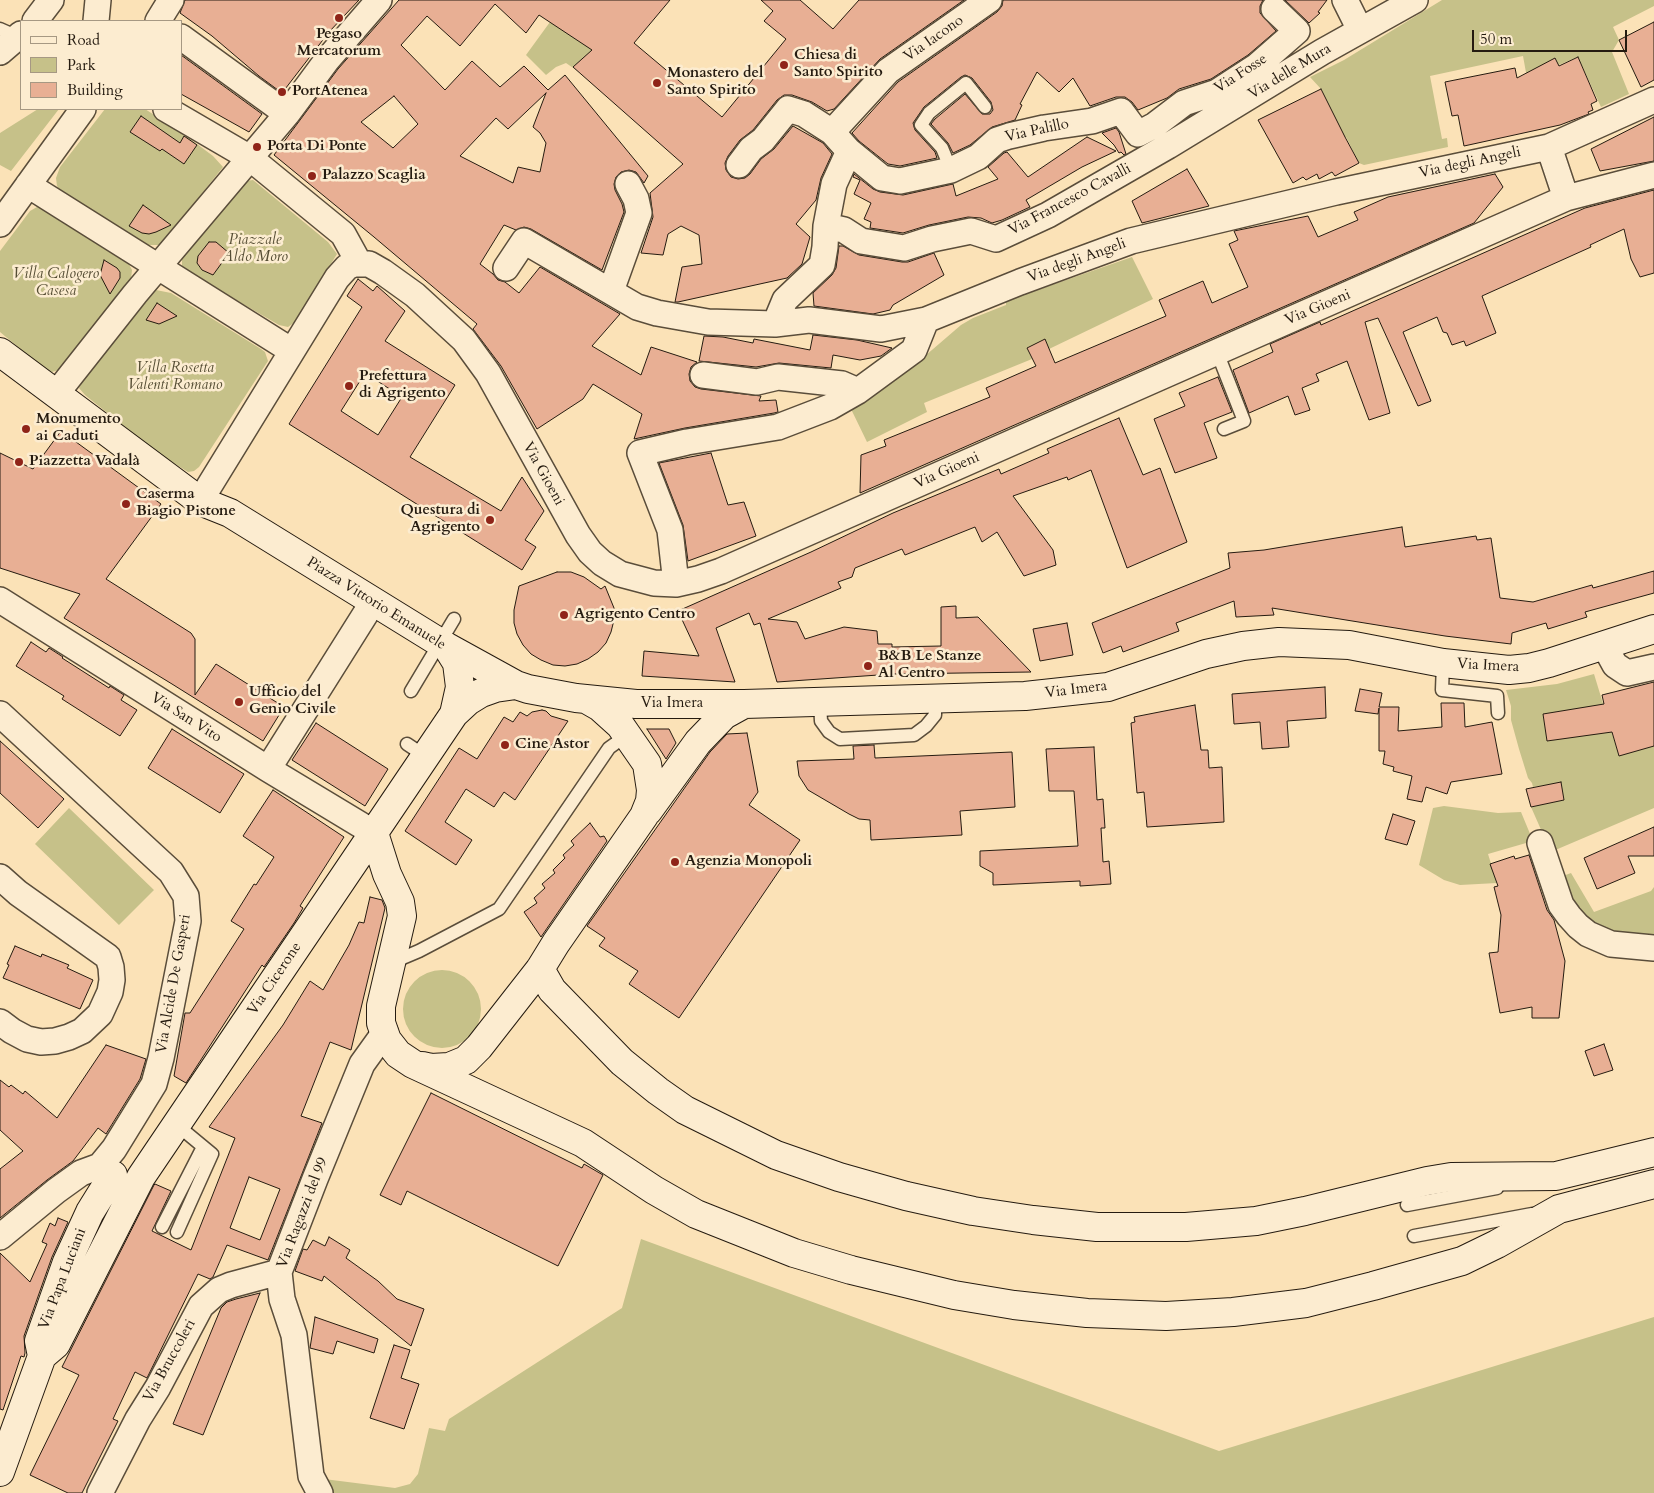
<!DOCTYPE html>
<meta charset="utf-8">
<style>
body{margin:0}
#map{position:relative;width:1654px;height:1493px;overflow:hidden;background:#fbe2b7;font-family:Cardo,serif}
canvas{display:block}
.legend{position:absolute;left:20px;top:20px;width:162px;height:90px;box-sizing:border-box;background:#fcecd0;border:1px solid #a69883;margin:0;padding:6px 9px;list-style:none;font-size:15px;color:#251b10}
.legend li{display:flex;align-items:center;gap:10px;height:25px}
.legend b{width:25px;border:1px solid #a69883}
.scale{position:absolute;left:1472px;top:30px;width:155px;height:22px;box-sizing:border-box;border:2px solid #251b10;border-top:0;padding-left:6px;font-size:15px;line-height:18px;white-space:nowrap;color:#251b10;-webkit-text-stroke:4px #fcecd0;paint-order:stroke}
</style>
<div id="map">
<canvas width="1654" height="1493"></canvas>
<ul class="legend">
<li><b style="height:6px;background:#fcecd0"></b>Road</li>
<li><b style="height:14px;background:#c6c189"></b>Park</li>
<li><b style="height:14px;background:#e8af94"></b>Building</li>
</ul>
<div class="scale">50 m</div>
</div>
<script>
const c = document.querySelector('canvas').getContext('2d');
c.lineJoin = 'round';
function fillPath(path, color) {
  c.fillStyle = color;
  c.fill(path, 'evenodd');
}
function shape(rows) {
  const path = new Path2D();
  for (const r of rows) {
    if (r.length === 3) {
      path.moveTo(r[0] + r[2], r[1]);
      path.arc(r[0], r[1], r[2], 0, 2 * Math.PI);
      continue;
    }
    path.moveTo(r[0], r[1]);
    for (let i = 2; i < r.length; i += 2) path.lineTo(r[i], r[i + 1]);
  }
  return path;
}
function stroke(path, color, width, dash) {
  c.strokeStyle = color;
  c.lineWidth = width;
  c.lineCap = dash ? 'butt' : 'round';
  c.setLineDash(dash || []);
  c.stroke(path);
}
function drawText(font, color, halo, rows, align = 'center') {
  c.font = font + ' Cardo,serif';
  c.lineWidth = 5;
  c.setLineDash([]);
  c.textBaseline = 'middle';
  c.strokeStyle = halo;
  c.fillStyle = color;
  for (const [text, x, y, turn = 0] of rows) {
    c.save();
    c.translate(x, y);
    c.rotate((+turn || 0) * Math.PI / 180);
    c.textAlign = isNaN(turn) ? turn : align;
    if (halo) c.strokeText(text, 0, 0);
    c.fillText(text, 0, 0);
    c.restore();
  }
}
fillPath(shape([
 [566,0,640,0,579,72,566,63,556,67,546,75,526,55],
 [1442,0,1654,0,1654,6,1613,27,1619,40,1612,52,1629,94,1601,107,1578,57,1527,78,1523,56,1430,76,1442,139,1447,138,1448,147,1364,165,1359,163,1346,137,1336,142,1336,120,1321,89,1310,77,1344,60],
 [38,109,59,109,11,171,0,165,0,133],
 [105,109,145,109,185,135,213,156,223,167,168,236,159,245,146,245,62,195,57,186,56,178,60,167],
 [253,180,328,242,337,254,295,322,288,327,279,325,190,273,182,266,182,254,246,181],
 [37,207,41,208,124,260,129,264,132,270,131,279,126,287,62,369,52,372,42,367,0,332,0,251,30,211],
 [1132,257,1153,299,1049,349,1044,340,1027,348,1032,359,924,403,927,412,867,442,851,409,885,388,911,368,961,325,973,318,1006,305,1006,301],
 [156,290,171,293,261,349,265,352,268,361,199,467,194,471,188,472,156,452,85,395,79,388,84,377],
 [1594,674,1619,756,1654,746,1654,808,1553,851,1550,850,1531,807,1564,800,1561,783,1533,787,1532,783,1528,778,1519,749,1511,720,1511,706,1506,690,1557,684],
 [1575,709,1591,734,1547,741,1543,714],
 [1444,806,1498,813,1521,812,1533,841,1488,854,1497,883,1460,885,1444,880,1419,865,1433,808],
 [69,808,154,890,119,925,35,844],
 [1571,873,1594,912,1651,891,1654,887,1654,935,1596,929,1577,908,1563,876],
 [442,1009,39],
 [641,1239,1219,1451,1654,1317,1654,1493,327,1493,324,1479,395,1488,410,1484,418,1474,429,1428,445,1431,449,1419,622,1308]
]), '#c6c189');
const building = shape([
 [185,0,359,0,329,32,282,93,259,76,212,36,180,13,185,0],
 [399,0,670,0,634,43,722,117,786,39,764,21,773,11,761,0,800,0,833,29,859,0,964,0,880,59,834,109,827,111,812,102,792,95,784,95,777,100,753,130,740,140,728,156,725,163,726,170,731,177,738,179,745,178,750,174,761,159,774,149,793,126,823,143,832,154,821,178,816,200,796,224,810,237,802,264,787,278,678,302,675,302,682,267,702,264,699,235,681,226,668,234,663,255,641,253,653,217,650,193,683,164,573,67,592,50,539,15,526,33,495,4,460,46,427,16,401,45,445,90,472,61,500,87,524,66,548,90,565,75,648,176,644,183,636,172,629,170,621,172,616,177,614,184,615,190,622,204,624,212,602,270,531,229,524,227,516,230,504,225,480,264,493,274,498,280,505,282,519,293,540,267,620,314,592,346,641,375,651,347,697,362,691,367,689,374,690,381,695,387,701,389,761,396,759,401,776,400,778,412,774,413,685,428,634,439,642,414,593,384,583,399,537,429,501,366,473,329,477,324,374,237,274,155,338,69,399,0],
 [546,93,533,127,540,133,546,143,540,172,518,167,513,183,460,156,496,118,508,129,546,93],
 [394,96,418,124,393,148,361,122,394,96],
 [1003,0,1263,0,1260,6,1260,13,1276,31,1248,55,1211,79,1179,89,1167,98,1138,110,1132,102,1125,97,1116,97,1090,106,1073,78,1059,92,1037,72,1020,104,1022,105,1015,120,992,127,970,145,953,153,948,143,931,124,935,119,965,94,982,114,990,114,993,110,991,102,972,78,965,75,961,77,924,107,913,123,915,130,935,152,937,158,900,166,888,164,859,141,852,133,898,82,997,12,1002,6,1003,0],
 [1285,0,1327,0,1318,12,1320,13,1309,23,1285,0],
 [1654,22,1654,80,1641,87,1619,40,1654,22],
 [181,55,262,114,249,132,181,94,181,55],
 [1578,57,1597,101,1591,104,1593,110,1588,112,1589,114,1560,125,1464,146,1458,115,1452,116,1445,82,1515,68,1517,78,1555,58,1559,66,1578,57],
 [1321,89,1345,137,1359,163,1335,176,1332,172,1319,179,1317,174,1306,180,1303,177,1293,183,1258,120,1321,89],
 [141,116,180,143,184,136,197,145,184,164,162,149,160,151,130,132,141,116],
 [1654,117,1654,161,1600,171,1591,149,1654,117],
 [1116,128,1119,132,1126,154,1124,155,1121,152,1119,153,1114,145,1102,133,1116,128],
 [1087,137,1116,151,1082,167,1026,200,1030,207,1002,220,992,223,981,218,968,217,929,225,903,233,870,228,871,222,864,219,871,203,854,194,860,180,853,177,854,174,873,189,880,192,903,195,953,184,956,196,998,179,988,167,1004,153,1007,152,1028,177,1087,137],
 [1187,169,1209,206,1142,223,1132,201,1187,169],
 [1495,174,1503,187,1474,223,860,493,861,455,886,446,884,440,990,397,986,388,1036,366,1027,348,1045,339,1055,363,1166,316,1159,300,1203,281,1212,303,1248,287,1229,244,1238,240,1234,231,1308,216,1318,237,1358,220,1354,212,1388,197,1495,174],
 [1654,190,1654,273,1640,277,1631,259,1624,229,1590,245,1591,247,1482,296,1496,333,1466,346,1464,341,1452,345,1447,333,1443,332,1437,317,1403,332,1431,401,1418,406,1378,318,1365,322,1390,413,1369,420,1347,361,1316,374,1319,381,1302,388,1310,410,1295,415,1288,396,1249,413,1233,370,1273,352,1270,344,1320,322,1321,325,1585,208,1654,190],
 [143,205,171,225,156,232,149,234,142,233,129,226,143,205],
 [209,242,216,242,229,253,213,275,202,270,197,263,198,256,209,242],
 [839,246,843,246,859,255,902,262,908,262,934,253,944,275,893,305,890,310,873,314,814,306,813,293,832,275,836,268,839,246],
 [104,260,117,268,120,272,120,278,110,294,100,275,104,260],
 [358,279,373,291,377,286,405,311,385,341,455,385,410,457,501,511,522,477,544,511,525,540,536,547,522,570,289,424,362,307,347,296,358,279],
 [365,373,402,397,378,435,341,411,365,373],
 [157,303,177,316,159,324,146,320,157,303],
 [813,335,857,340,892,348,881,356,860,360,833,355,831,368,779,363,756,367,699,361,704,336,723,337,753,343,754,339,810,350,813,335],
 [1218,377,1232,412,1204,423,1217,458,1175,473,1154,419,1185,406,1179,393,1218,377],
 [1119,418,1143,475,1160,468,1187,542,1127,568,1091,470,1068,480,1067,477,1013,496,1053,550,1056,565,1024,576,997,532,982,542,975,527,905,555,902,549,855,568,852,577,838,582,841,588,768,619,797,622,805,639,844,627,877,631,878,644,892,644,892,647,941,646,941,607,956,606,956,618,978,617,1031,672,893,674,777,682,760,623,754,625,749,613,716,628,735,682,642,676,644,651,699,656,678,611,811,552,893,513,999,469,1001,474,1049,453,1047,449,1119,418],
 [61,431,161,504,106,579,191,633,195,639,195,695,216,664,284,707,263,741,172,684,64,618,80,594,0,568,0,453,33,469,61,431],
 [711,453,728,505,744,502,756,536,688,561,683,525,659,463,711,453],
 [1402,527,1405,547,1476,536,1477,540,1491,538,1500,598,1533,602,1592,585,1593,588,1654,571,1654,593,1585,612,1587,617,1548,629,1546,623,1512,633,1511,644,1445,636,1272,608,1274,615,1236,617,1234,601,1176,623,1179,631,1123,652,1121,646,1103,653,1092,623,1230,568,1228,553,1264,550,1402,527],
 [557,572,571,572,584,577,601,589,605,586,614,608,614,620,611,632,606,643,598,652,588,659,577,664,565,666,553,665,541,660,531,654,523,645,517,634,514,623,514,610,519,586,557,572],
 [1067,623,1073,655,1040,661,1033,629,1067,623],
 [31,642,46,652,49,648,63,657,62,658,109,688,110,686,124,695,121,700,137,710,120,736,62,699,64,696,16,666,31,642],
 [1654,682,1654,746,1619,756,1612,732,1547,741,1543,714,1604,704,1602,695,1654,682],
 [1325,687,1326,718,1287,721,1289,747,1262,749,1260,722,1234,724,1232,694,1325,687],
 [1360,689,1382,693,1379,707,1399,707,1398,731,1442,727,1441,703,1464,703,1465,727,1492,722,1502,774,1451,782,1447,794,1426,787,1422,802,1407,799,1412,776,1393,771,1394,767,1383,764,1385,751,1379,751,1379,708,1378,714,1355,711,1360,689],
 [1195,705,1201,750,1208,750,1209,768,1222,767,1224,822,1147,827,1144,792,1137,793,1131,723,1135,722,1134,717,1195,705],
 [542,710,546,711,551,716,568,721,515,800,504,792,494,807,466,789,445,822,472,840,456,865,405,831,459,748,477,759,504,717,513,722,520,712,527,716,532,712,542,710],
 [316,723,388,769,365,806,292,760,316,723],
 [172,729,244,774,220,813,148,768,172,729],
 [647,729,669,729,676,743,666,759,647,729],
 [747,733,758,792,749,805,800,840,679,1018,629,984,638,971,599,946,605,938,587,926,710,752,727,734,747,733],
 [0,741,64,799,38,828,0,793,0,741],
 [874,745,875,758,1012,752,1015,807,960,811,962,835,871,840,870,820,859,819,849,814,808,790,799,776,797,761,854,759,853,746,874,745],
 [1094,747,1097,800,1103,799,1105,828,1101,828,1103,862,1109,861,1111,884,1080,886,1080,881,993,885,993,873,980,866,980,851,1078,846,1074,791,1049,791,1046,749,1094,747],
 [1561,782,1564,800,1531,807,1526,789,1561,782],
 [273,790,344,837,300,906,303,908,294,923,264,967,262,965,186,1083,174,1076,185,1013,190,1013,244,929,231,921,254,884,256,885,274,857,243,836,273,790],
 [1393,814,1415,821,1407,845,1385,839,1393,814],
 [590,823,600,837,604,836,607,841,541,937,524,912,537,903,534,898,545,888,542,884,555,873,553,870,565,858,563,855,574,845,571,841,590,823],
 [1654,827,1654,856,1628,856,1635,873,1597,889,1584,858,1654,827],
 [1529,855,1547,910,1554,920,1565,961,1559,1018,1532,1018,1532,1007,1500,1013,1489,953,1498,952,1501,915,1494,887,1498,886,1490,864,1514,856,1515,859,1529,855],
 [370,897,382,900,385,908,351,1050,330,1042,301,1116,322,1123,268,1260,227,1245,213,1277,210,1279,198,1274,147,1378,135,1372,113,1419,118,1421,82,1493,68,1493,30,1475,79,1375,62,1367,154,1185,155,1184,171,1191,152,1231,191,1250,235,1138,209,1127,283,1025,310,981,323,990,349,945,359,922,364,923,370,897],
 [249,1177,280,1189,260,1240,230,1228,249,1177],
 [15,946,41,957,42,954,69,965,67,968,93,980,80,1009,3,978,9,965,7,964,15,946],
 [1604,1044,1613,1070,1594,1076,1585,1051,1604,1044],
 [106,1045,146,1059,140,1079,106,1134,98,1128,73,1161,47,1180,0,1218,0,1169,23,1151,0,1130,0,1080,9,1087,11,1085,23,1094,25,1091,57,1118,106,1045],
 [431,1093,582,1168,584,1164,603,1175,558,1266,407,1191,401,1205,380,1195,431,1093],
 [58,1218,68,1222,52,1257,24,1336,25,1353,24,1357,21,1356,3,1410,0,1409,0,1253,30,1282,47,1244,42,1242,50,1223,55,1226,58,1218],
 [329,1237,350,1250,346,1258,378,1281,397,1299,424,1309,411,1346,324,1276,322,1281,295,1271,303,1249,307,1250,313,1240,325,1246,329,1237],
 [260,1293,203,1435,173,1424,221,1308,227,1302,236,1299,260,1293],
 [315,1317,378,1339,374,1353,337,1341,333,1354,310,1348,315,1317],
 [394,1345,410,1350,401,1378,419,1384,404,1429,370,1418,394,1345]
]);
fillPath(building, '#e8af94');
stroke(building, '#251b10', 1);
const lane = shape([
 [0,29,18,37],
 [951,170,942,148,921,125,929,113,966,83,985,107],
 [1217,352,1244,421,1224,429],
 [1443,663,1442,690,1497,696,1498,713],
 [411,691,454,619],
 [820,703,821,721,829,732,840,739,914,735,926,726,935,715,935,699],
 [407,744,425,756],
 [393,962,419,951,499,909,609,748,627,735],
 [177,1125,212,1154,177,1232],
 [1407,1205,1497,1188],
 [162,1227,203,1147],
 [1414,1236,1532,1214]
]);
const street = shape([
 [1345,0,1360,30],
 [35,21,51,0],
 [96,21,98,0],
 [158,21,171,0],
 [181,37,287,114],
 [0,52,21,34],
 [166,109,250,158,343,234,359,263],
 [832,132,849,151,882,178,900,181,951,170,978,157,997,140,1009,136,1044,128,1092,121,1121,111,1138,134,1155,125,1184,103,1217,92,1257,66,1297,31,1274,9],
 [1549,147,1566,198],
 [739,165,751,149,763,140,788,109,804,114,832,132,888,71,989,0],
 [28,185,292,351],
 [0,224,83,109],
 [826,226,844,230,861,241,904,248,932,239,971,231,996,239,1048,215,1168,146,1322,52,1415,0],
 [506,268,524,241,637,307,657,313,708,322,775,324,809,320,881,329,926,320,1020,282,1131,241,1336,192,1549,147,1654,100],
 [611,291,639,213,636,199,628,184],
 [775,324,785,300,822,265,825,247,826,226,834,184,849,151],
 [703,375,757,382,778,377,842,384,858,391],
 [56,394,135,294,287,114,327,60,379,0],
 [200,501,337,278,347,267,354,264,369,264,383,272,415,295,464,340,488,373,578,535,590,552,602,563,620,574,654,583,676,584,698,579,721,571,1566,198,1654,175],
 [676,584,670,530,640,453,687,442,778,427,830,407,858,391,914,350,926,320],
 [0,600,268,769,374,833],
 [1604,645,1615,665,1627,673,1654,667],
 [0,714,171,872,186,896,188,921,161,1058,154,1084,114,1149,100,1166,81,1173,56,1191,0,1237],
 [268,769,373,602],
 [1540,843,1561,905,1569,916,1578,926,1588,934,1611,944,1654,948],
 [0,877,18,893,108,957,111,967,112,980,110,992,100,1014,82,1031,69,1037,55,1041,41,1042,27,1039,12,1031,0,1022],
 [100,1493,138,1419,158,1387,201,1306,219,1290,231,1285,279,1272],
 [320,1493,311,1476,294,1335,282,1299,279,1272,315,1179,362,1064,385,1032]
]);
const secondary = shape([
 [0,352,200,501,230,513,447,647,457,663,460,687,454,714,141,1177,56,1344,42,1356],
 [447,647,516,685,528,689,576,698,636,704,744,704,1025,696,1108,687,1206,654,1243,646,1279,642,1349,645,1443,663,1509,670,1529,668,1549,663,1654,629],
 [454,714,468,701,481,693,495,688,516,685],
 [648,811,698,742,724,715,744,704],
 [374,833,387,874,400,902,402,916,381,1006,381,1023,387,1040,398,1054,413,1064,583,1143,654,1190,696,1214,794,1253,851,1270,954,1295,1014,1305,1087,1313,1166,1316,1233,1312,1306,1303,1373,1286,1462,1261,1497,1244,1559,1209,1654,1184],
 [540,969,552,990,622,1062,658,1091,685,1110,776,1155,839,1177,906,1196,973,1211,1033,1220,1097,1227,1186,1227,1256,1221,1305,1211,1427,1181,1451,1177,1556,1176,1654,1152],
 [422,1066,431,1068,449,1067,466,1060,479,1047,540,969,556,943,644,816,650,801,651,790,647,764,620,725,600,707,586,699],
 [0,1472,42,1356,39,1341,67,1262,90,1212,113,1175]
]);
stroke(lane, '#5a4d3a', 15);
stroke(street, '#5a4d3a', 28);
stroke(secondary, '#251b10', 30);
stroke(lane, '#fcecd0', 12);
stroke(street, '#fcecd0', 25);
stroke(secondary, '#fcecd0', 28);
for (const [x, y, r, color] of [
 [339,18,5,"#8f2418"],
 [784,65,5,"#8f2418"],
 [657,83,5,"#8f2418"],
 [282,92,5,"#8f2418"],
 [257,147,5,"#8f2418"],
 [312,176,5,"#8f2418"],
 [349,386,5,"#8f2418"],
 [26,429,5,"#8f2418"],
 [19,462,5,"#8f2418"],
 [126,504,5,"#8f2418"],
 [490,520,5,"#8f2418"],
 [564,615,5,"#8f2418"],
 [868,666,5,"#8f2418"],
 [239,702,5,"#8f2418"],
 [505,745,5,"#8f2418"],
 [675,862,5,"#8f2418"]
]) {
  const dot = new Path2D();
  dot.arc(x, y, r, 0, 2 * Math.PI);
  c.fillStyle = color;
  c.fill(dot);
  stroke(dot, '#fcecd0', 2);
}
drawText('bold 15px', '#251b10', '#fcecd0', [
 ["Pegaso",339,35,"center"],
 ["Mercatorum",339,52,"center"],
 ["Chiesa di",794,56],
 ["Santo Spirito",794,73],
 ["Monastero del",667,74],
 ["Santo Spirito",667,91],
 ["PortAtenea",292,92],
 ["Porta Di Ponte",267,147],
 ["Palazzo Scaglia",322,176],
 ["Prefettura",359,377],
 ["di Agrigento",359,394],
 ["Monumento",36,420],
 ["ai Caduti",36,437],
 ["Piazzetta Vadalà",29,462],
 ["Caserma",136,495],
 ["Biagio Pistone",136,512],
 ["Questura di",480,511,"right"],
 ["Agrigento",480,528,"right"],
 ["Agrigento Centro",574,615],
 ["B&B Le Stanze",878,657],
 ["Al Centro",878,674],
 ["Ufficio del",249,693],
 ["Genio Civile",249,710],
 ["Cine Astor",515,745],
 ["Agenzia Monopoli",685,862]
], 'left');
drawText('15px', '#251b10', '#fcecd0', [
 ["Via Iacono",934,39,-35],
 ["Via delle Mura",1290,72,-31],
 ["Via Fosse",1241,74,-33],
 ["Via Palillo",1037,131,-12],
 ["Via degli Angeli",1470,163,-12],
 ["Via Francesco Cavalli",1070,200,-28],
 ["Via degli Angeli",1077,261,-20],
 ["Via Gioeni",1318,308,-23],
 ["Via Gioeni",947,471,-24],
 ["Via Gioeni",543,474,61],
 ["Piazza Vittorio Emanuele",376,604,32],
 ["Via Imera",1488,666,3],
 ["Via Imera",1076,690,-7],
 ["Via Imera",672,704],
 ["Via San Vito",186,718,32],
 ["Via Cicerone",275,979,-56],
 ["Via Alcide De Gasperi",174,984,-80],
 ["Via Ragazzi del 99",303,1213,-69],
 ["Via Papa Luciani",63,1279,-69],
 ["Via Bruccoleri",170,1361,-61]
]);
drawText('italic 15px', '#554d34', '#fcecd0', [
 ["Piazzale",255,241],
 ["Aldo Moro",255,258],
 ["Villa Calogero",56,275],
 ["Casesa",56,292],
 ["Villa Rosetta",175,369],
 ["Valenti Romano",175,386]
]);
</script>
